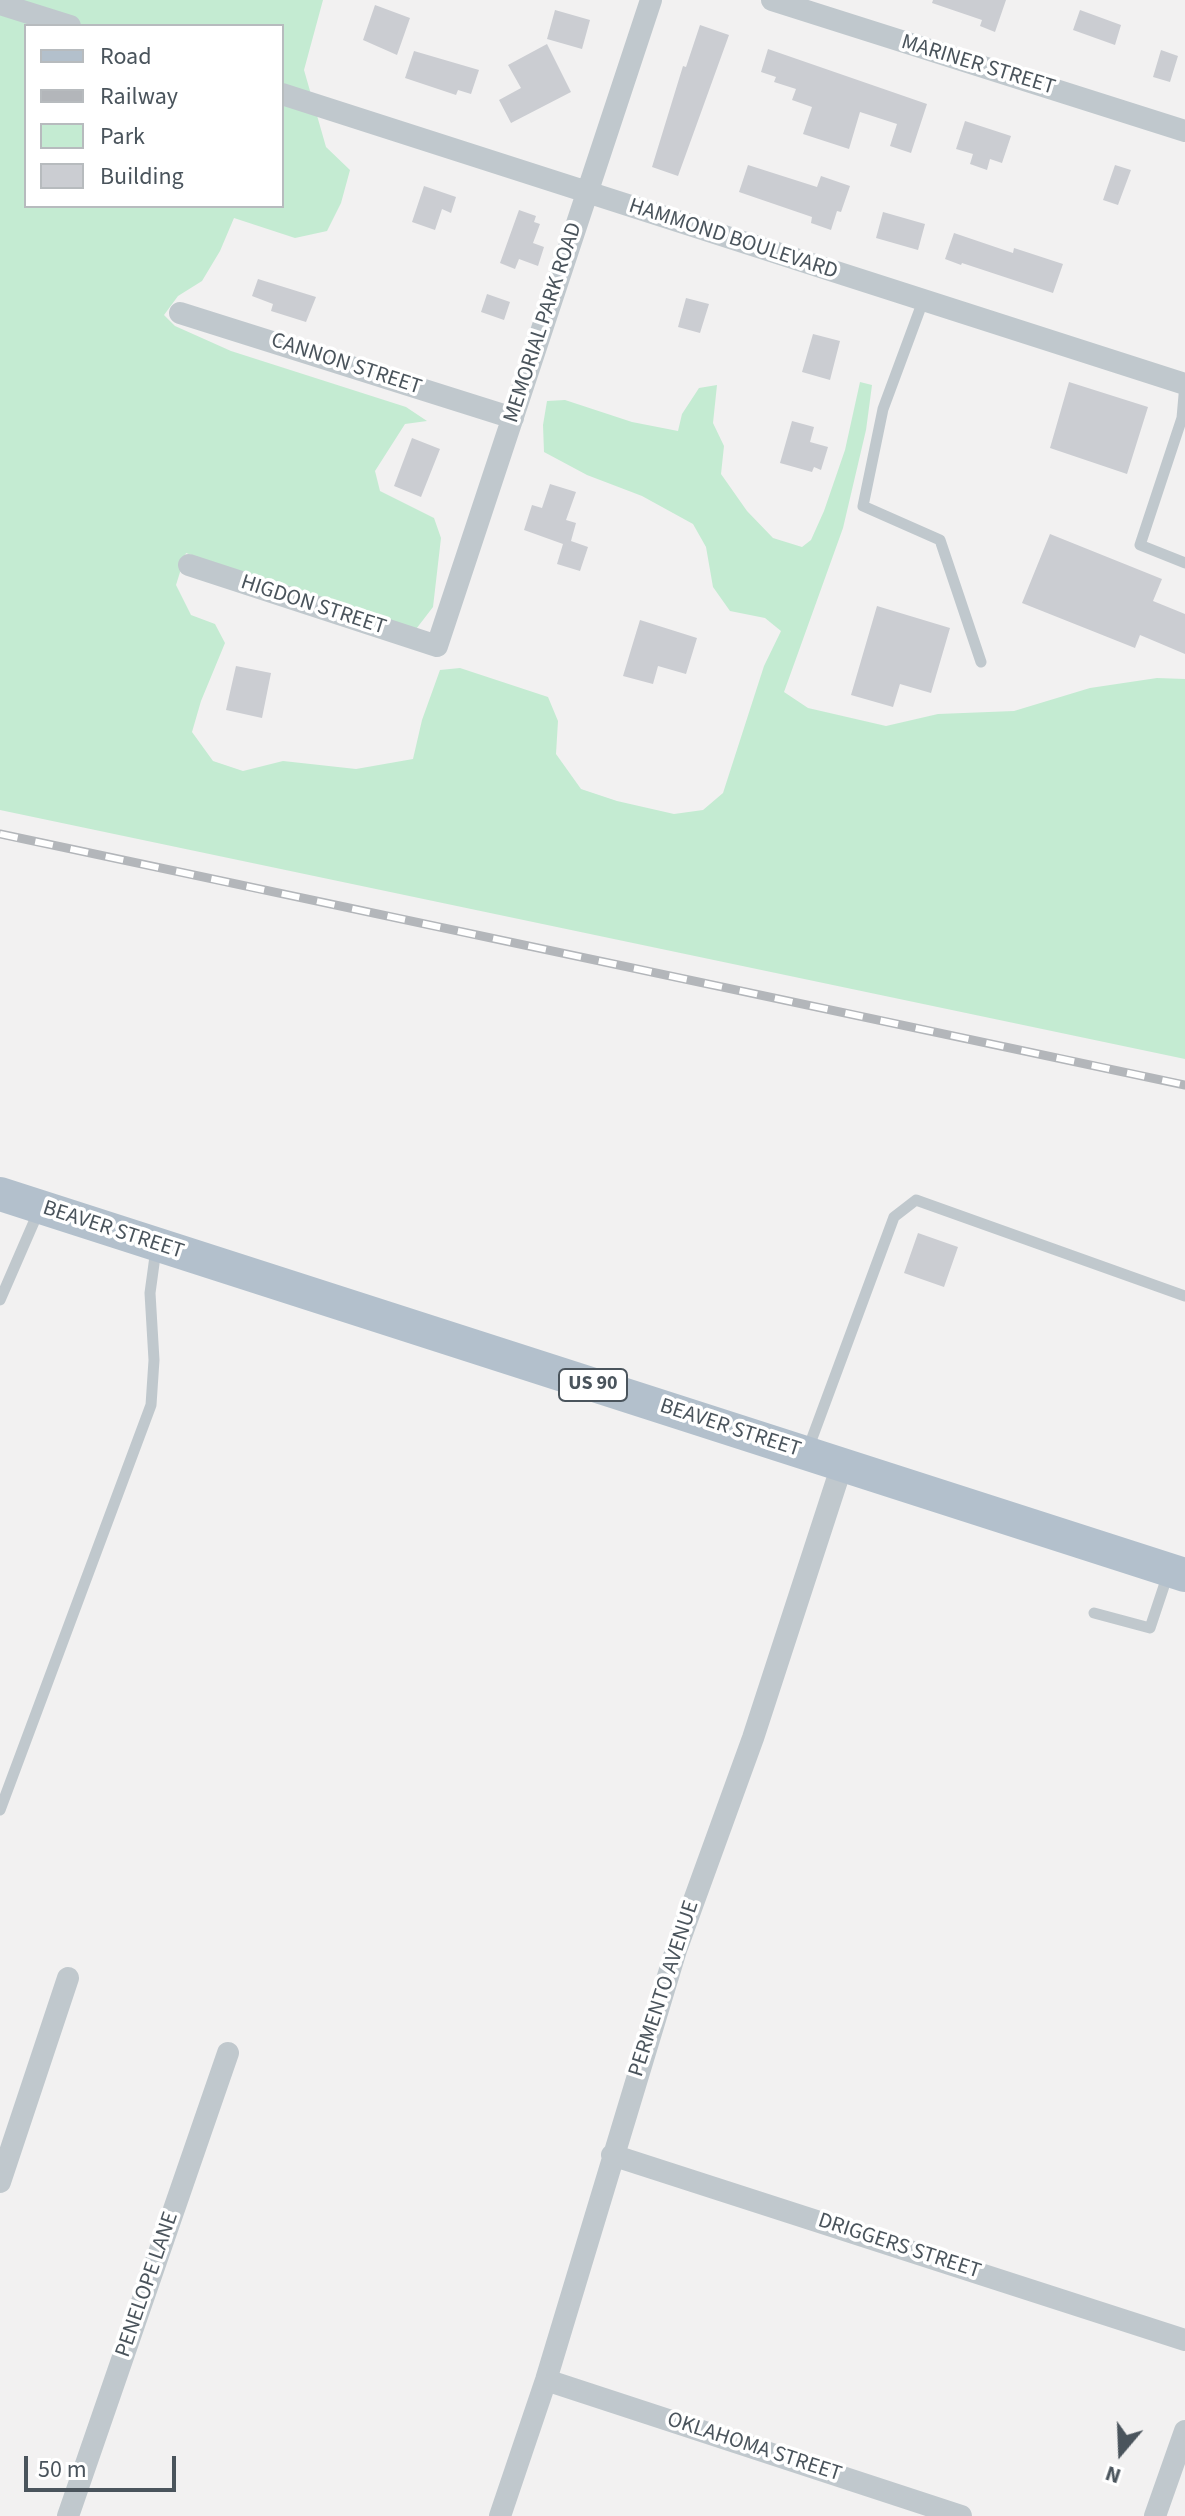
<!DOCTYPE html>
<style>
body{margin:0}
#map{position:relative;width:1185px;height:2516px;overflow:hidden;background:#f2f1f1;font-family:"Source Sans 3",sans-serif}
canvas{display:block}
.legend{position:absolute;left:24px;top:24px;width:260px;height:184px;box-sizing:border-box;background:#fff;border:2px solid #b7bbbe;margin:0;padding:10px 14px;list-style:none;font-size:24px;color:#4a545c}
.legend li{display:flex;align-items:center;gap:16px;height:40px}
.legend b{width:40px;border:2px solid #b7bbbe}
.north{position:absolute;left:1081px;top:2412px;width:80px;height:80px;-webkit-text-stroke:6px #fff;paint-order:stroke;rotate:199deg;font-size:22px;font-weight:700;line-height:32px;text-align:center;color:#4a545c}
.north::after{content:'';display:block;margin:auto;width:28px;height:36px;background:#4a545c;clip-path:polygon(50% 0,100% 100%,50% 72%,0 100%)}
.scale{position:absolute;left:24px;top:2456px;width:152px;height:36px;box-sizing:border-box;border:4px solid #4a545c;border-top:0;padding-left:10px;font-size:24px;line-height:28px;white-space:nowrap;color:#4a545c;-webkit-text-stroke:6px #fff;paint-order:stroke}
</style>
<div id="map">
<canvas width="1185" height="2516"></canvas>
<ul class="legend">
<li><b style="height:10px;background:#b3c0cc"></b>Road</li>
<li><b style="height:10px;background:#b3b6ba"></b>Railway</li>
<li><b style="height:22px;background:#c4ebd2"></b>Park</li>
<li><b style="height:22px;background:#cbcdd2"></b>Building</li>
</ul>
<div class="north">N</div>
<div class="scale">50 m</div>
</div>
<script>
const c = document.querySelector('canvas').getContext('2d');
c.lineJoin = 'round';
function fillPath(path, color) {
  c.fillStyle = color;
  c.fill(path, 'evenodd');
}
function shape(rows) {
  const path = new Path2D();
  for (const r of rows) {
    path.moveTo(r[0], r[1]);
    for (let i = 2; i < r.length; i += 2) path.lineTo(r[i], r[i + 1]);
  }
  return path;
}
function stroke(path, color, width, dash) {
  c.strokeStyle = color;
  c.lineWidth = width;
  c.lineCap = dash ? 'butt' : 'round';
  c.setLineDash(dash || []);
  c.stroke(path);
}
function drawText(font, color, halo, rows, align = 'center') {
  c.font = font + ' "Source Sans 3",sans-serif';
  c.lineWidth = 7;
  c.setLineDash([]);
  c.textBaseline = 'middle';
  c.strokeStyle = halo;
  c.fillStyle = color;
  for (const [text, x, y, turn = 0] of rows) {
    c.save();
    c.translate(x, y);
    c.rotate((+turn || 0) * Math.PI / 180);
    c.textAlign = isNaN(turn) ? turn : align;
    if (halo) c.strokeText(text, 0, 0);
    c.fillText(text, 0, 0);
    c.restore();
  }
}
fillPath(shape([
 [0,0,323,0,304,70,326,147,350,170,341,203,327,231,295,238,234,218,220,251,202,281,178,296,164,315,175,326,231,351,406,407,427,421,405,424,375,471,380,491,434,518,441,538,433,607,413,633,186,553,176,585,191,615,215,624,225,643,201,701,192,732,213,761,243,771,283,761,356,769,413,759,422,720,440,670,460,668,548,697,558,721,556,754,581,789,617,801,674,814,703,810,723,793,764,666,781,631,765,618,730,611,713,587,706,547,693,524,642,496,587,475,544,452,543,425,547,401,565,400,632,422,678,431,682,414,699,388,717,385,713,423,724,446,721,474,747,511,773,538,802,547,811,540,824,511,845,450,860,382,872,385,866,430,843,528,784,692,808,708,886,726,938,714,1014,711,1090,688,1157,678,1185,679,1185,1059,0,810],
 [26,26,282,26,282,206,26,206]
]), '#c4ebd2');
fillPath(shape([
 [933,0,1006,0,995,32,980,26,982,20,932,3],
 [375,5,410,18,397,55,363,40],
 [555,10,590,20,582,49,547,39],
 [1080,10,1121,25,1115,45,1073,30],
 [700,25,729,35,678,176,652,167,683,66,686,67],
 [547,44,571,92,511,123,499,100,521,88,508,65],
 [768,49,927,104,911,153,890,146,897,124,860,112,849,149,803,134,812,107,792,100,796,89,774,82,776,77,761,72],
 [1161,50,1178,56,1170,82,1153,77],
 [414,51,479,70,471,94,458,90,456,95,405,78],
 [965,121,1011,136,1002,163,990,159,987,170,970,164,973,154,956,149],
 [748,165,817,187,821,176,850,186,841,212,837,211,831,230,811,223,812,217,739,192],
 [1115,165,1131,170,1118,205,1103,200],
 [424,186,456,197,451,213,442,209,435,230,412,222],
 [519,210,536,216,534,222,540,224,533,243,544,247,538,266,519,259,515,269,500,263],
 [883,212,925,224,918,250,876,238],
 [954,233,1013,253,1014,248,1063,264,1053,293,962,263,961,265,945,259],
 [258,279,316,297,306,322,271,311,273,304,252,296],
 [487,294,510,302,504,320,481,312],
 [686,298,709,304,700,333,678,327],
 [813,334,840,341,830,380,802,372],
 [1069,382,1148,407,1127,474,1050,448],
 [792,421,814,427,810,442,828,447,821,470,814,467,812,472,780,463],
 [412,438,440,449,421,497,394,486],
 [550,484,576,492,566,520,576,523,571,541,588,547,580,571,557,564,563,544,524,530,532,505,542,508],
 [1050,534,1162,579,1153,601,1185,614,1185,654,1140,635,1135,648,1022,603],
 [877,606,950,628,931,693,900,684,893,707,851,695],
 [640,620,697,638,686,674,658,666,653,684,623,676],
 [236,666,271,673,262,718,226,710],
 [918,1233,958,1247,944,1287,904,1273]
]), '#cbcdd2');
stroke(shape([
 [923,301,883,409,863,506,940,540,981,662],
 [1185,384,1182,418,1140,545,1185,563],
 [0,1300,40,1208],
 [808,1449,894,1217,916,1200,1185,1296],
 [1094,1613,1150,1628,1168,1574],
 [0,1810,151,1405,154,1360,150,1293,156,1249]
]), '#c0c8cd', 11);
stroke(shape([
 [772,0,1185,131],
 [0,4,70,26],
 [282,94,1185,384],
 [180,313,513,418],
 [189,565,437,646,651,0],
 [612,2155,1185,2340],
 [0,2182,68,1978],
 [546,2380,961,2516],
 [68,2516,228,2053],
 [500,2516,546,2380,676,1950,753,1738,842,1465],
 [1155,2516,1185,2431]
]), '#c0c8cd', 22);
stroke(shape([
 [0,1194,1185,1575]
]), '#b3c0cc', 34);
const rail = shape([
 [0,834,1185,1085]
]);
stroke(rail, '#b3b6ba', 9);
stroke(rail, '#fff', 6, [18]);
for (const [x, y, w] of [
 [593,1385,68]
]) {
  const box = new Path2D();
  box.roundRect(x - w / 2, y - 16, w, 32, 6);
  c.fillStyle = '#fff';
  c.fill(box);
  stroke(box, '#4a545c', 2);
}
drawText('bold 20px', '#4a545c', null, [
 ["US 90",593,1385]
]);
drawText('22px', '#4a545c', '#fff', [
 ["MARINER STREET",978,66,17],
 ["HAMMOND BOULEVARD",733,240,18],
 ["MEMORIAL PARK ROAD",544,323,-72],
 ["CANNON STREET",346,365,18],
 ["HIGDON STREET",313,606,18],
 ["BEAVER STREET",113,1231,18],
 ["BEAVER STREET",730,1429,18],
 ["PERMENTO AVENUE",665,1989,-72],
 ["DRIGGERS STREET",899,2247,18],
 ["PENELOPE LANE",148,2285,-71],
 ["OKLAHOMA STREET",754,2448,18]
]);
</script>
